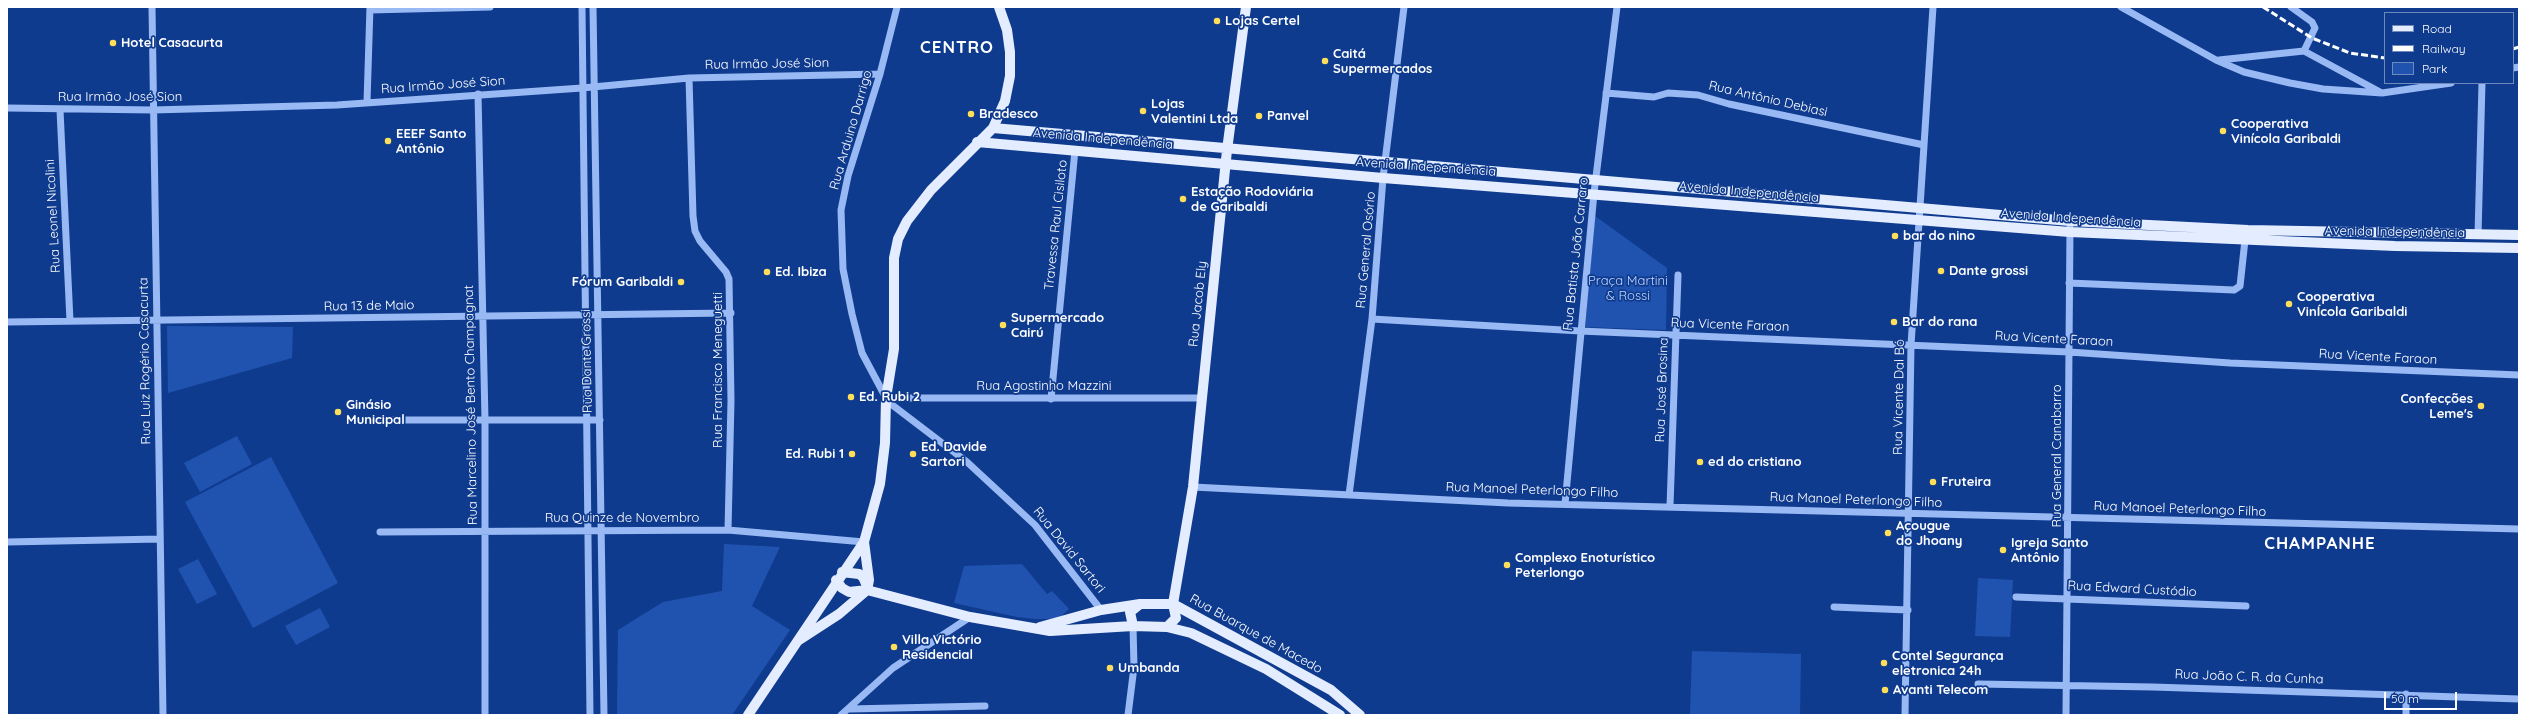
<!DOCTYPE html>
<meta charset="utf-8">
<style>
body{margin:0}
#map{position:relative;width:2526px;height:722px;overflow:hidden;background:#0f3b8f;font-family:Quicksand,sans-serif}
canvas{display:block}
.frame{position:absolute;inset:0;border:8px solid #fff;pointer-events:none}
.legend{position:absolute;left:2384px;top:12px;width:130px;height:72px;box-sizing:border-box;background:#0f3b8f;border:1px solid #6f89bc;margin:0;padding:5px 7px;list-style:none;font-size:12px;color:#fff}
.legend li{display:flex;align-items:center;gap:8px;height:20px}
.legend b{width:20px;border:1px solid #6f89bc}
.scale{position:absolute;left:2384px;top:692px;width:73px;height:18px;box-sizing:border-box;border:2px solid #fff;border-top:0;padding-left:5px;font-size:12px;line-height:14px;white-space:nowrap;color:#fff;-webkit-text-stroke:3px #0f3b8f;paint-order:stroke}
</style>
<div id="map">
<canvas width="2526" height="722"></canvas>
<div class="frame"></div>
<ul class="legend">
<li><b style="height:5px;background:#e4ecff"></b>Road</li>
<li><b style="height:5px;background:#fff"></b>Railway</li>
<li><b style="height:11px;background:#2053af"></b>Park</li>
</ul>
<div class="scale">50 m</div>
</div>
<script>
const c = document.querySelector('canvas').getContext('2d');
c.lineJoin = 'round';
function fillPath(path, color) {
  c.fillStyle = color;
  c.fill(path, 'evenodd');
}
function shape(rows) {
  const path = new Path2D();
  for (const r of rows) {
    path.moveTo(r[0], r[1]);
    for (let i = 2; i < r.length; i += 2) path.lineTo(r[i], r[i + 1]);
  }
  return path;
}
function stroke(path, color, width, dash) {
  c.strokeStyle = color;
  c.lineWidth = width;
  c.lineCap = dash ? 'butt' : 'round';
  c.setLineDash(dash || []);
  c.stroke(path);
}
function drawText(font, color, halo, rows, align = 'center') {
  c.font = font + ' Quicksand,sans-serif';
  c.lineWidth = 3.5;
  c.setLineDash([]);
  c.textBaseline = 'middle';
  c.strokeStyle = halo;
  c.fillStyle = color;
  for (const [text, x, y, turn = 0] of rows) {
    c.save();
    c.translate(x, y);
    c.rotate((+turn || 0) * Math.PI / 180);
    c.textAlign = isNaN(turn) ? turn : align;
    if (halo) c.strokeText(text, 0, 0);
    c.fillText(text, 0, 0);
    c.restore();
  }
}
fillPath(shape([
 [1595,216,1667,268,1666,330,1585,327],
 [167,326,293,327,292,358,168,393],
 [237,436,252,464,200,492,184,463],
 [271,457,338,583,253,628,185,502],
 [724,544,780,547,752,606,790,630,732,715,617,715,618,630,663,602,722,591],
 [198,559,217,594,197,604,178,569],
 [1022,564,1047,594,1052,591,1069,609,1058,619,1035,619,1017,617,954,603,964,566],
 [1978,578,2013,580,2010,637,1975,636],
 [320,608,330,627,296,645,285,626],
 [1692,651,1801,654,1800,715,1690,715]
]), '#2053af');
stroke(shape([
 [152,7,163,715],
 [582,7,590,715],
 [593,7,604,715],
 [897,7,880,74,848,176,841,210,843,269,852,314,862,353,886,398,1201,398],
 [2121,7,2216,60,2244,72,2290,83,2323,89,2382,93,2451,83],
 [2291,7,2312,22,2315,28,2304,51,2380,92],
 [370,10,490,7],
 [2219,60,2304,51],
 [2513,68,2519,67],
 [689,78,693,216,695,231,700,241,726,272,729,279,731,401,728,530],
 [1606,93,1654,97,1668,93,1698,95,1729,104,1924,145],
 [478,94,485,420,485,715],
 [367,102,370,7],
 [7,108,153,110,337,105,582,88,689,78,880,74],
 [60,110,70,321],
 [2478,235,2482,83],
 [2069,283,2234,290,2240,286,2245,240],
 [1372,319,1580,331,2069,352,2230,363,2519,375],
 [7,322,731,313],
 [1051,399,1075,150],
 [887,401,967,462,1035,525,1101,610],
 [381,420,600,420],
 [1193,487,1508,503,2519,529],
 [1349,495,1372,319,1383,178,1404,7],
 [1565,504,1594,193,1617,7],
 [1670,506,1678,275],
 [380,532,728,530,864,542],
 [7,542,160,539],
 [2016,597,2246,606],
 [1834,607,1908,610],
 [1978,684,2153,687,2519,699],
 [2406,694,2406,715],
 [849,709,985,706],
 [841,715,893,668,970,617],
 [1128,715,1134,667,1133,626],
 [1905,715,1911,345,1933,7],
 [2066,715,2070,227]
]), '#98b9f3', 7);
stroke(shape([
 [993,128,2070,221,2248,230,2519,235],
 [977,142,1383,178,2070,232,2395,246,2519,248],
 [864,542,869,580,867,590],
 [842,572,859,574,863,577,867,586],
 [836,580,842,588,849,592,867,590,970,617,1050,631,1133,626,1167,627,1191,633,1266,669,1340,715],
 [1133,626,1130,612,1140,604],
 [1040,627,1101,610,1140,604,1173,604,1331,690,1360,715],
 [1167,627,1176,618,1173,604,1193,487,1227,150,1246,7],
 [799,640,839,614,866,591],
 [748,715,864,542,880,484,885,443,886,398,894,349,894,258,898,239,907,221,931,190,993,128,1005,101,1010,76,1010,52,1007,30,999,7]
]), '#e4ecff', 10);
stroke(shape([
 [2263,7,2312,38,2350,53,2385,58],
 [2513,49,2519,47]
]), '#fff', 3, [7, 3]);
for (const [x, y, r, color] of [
 [1217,21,4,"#ffdf5a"],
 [113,43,4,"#ffdf5a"],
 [1325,61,4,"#ffdf5a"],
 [1143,111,4,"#ffdf5a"],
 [971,114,4,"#ffdf5a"],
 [1259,116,4,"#ffdf5a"],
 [2223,131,4,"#ffdf5a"],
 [388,141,4,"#ffdf5a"],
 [1183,199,4,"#ffdf5a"],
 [1895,236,4,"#ffdf5a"],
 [1941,271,4,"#ffdf5a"],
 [767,272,4,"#ffdf5a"],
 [681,282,4,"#ffdf5a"],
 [2289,304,4,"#ffdf5a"],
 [1894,322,4,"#ffdf5a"],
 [1003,325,4,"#ffdf5a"],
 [851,397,4,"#ffdf5a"],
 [2481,406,4,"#ffdf5a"],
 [338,412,4,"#ffdf5a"],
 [852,454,4,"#ffdf5a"],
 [913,454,4,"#ffdf5a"],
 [1700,462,4,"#ffdf5a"],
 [1933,482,4,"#ffdf5a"],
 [1888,533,4,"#ffdf5a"],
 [2003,550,4,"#ffdf5a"],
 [1507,565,4,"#ffdf5a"],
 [894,647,4,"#ffdf5a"],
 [1884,663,4,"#ffdf5a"],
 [1110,668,4,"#ffdf5a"],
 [1885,690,4,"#ffdf5a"]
]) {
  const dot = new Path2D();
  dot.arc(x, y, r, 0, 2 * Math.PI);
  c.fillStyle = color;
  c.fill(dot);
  stroke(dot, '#0f3b8f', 1.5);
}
drawText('bold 13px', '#fff', '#0f3b8f', [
 ["Lojas Certel",1225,21],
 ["Hotel Casacurta",121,43],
 ["Caitá",1333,54],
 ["Supermercados",1333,69],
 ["Lojas",1151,104],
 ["Valentini Ltda",1151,119],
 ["Bradesco",979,114],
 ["Panvel",1267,116],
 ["Cooperativa",2231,124],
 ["Vinícola Garibaldi",2231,139],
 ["EEEF Santo",396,134],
 ["Antônio",396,149],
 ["Estação Rodoviária",1191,192],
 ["de Garibaldi",1191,207],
 ["bar do nino",1903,236],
 ["Dante grossi",1949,271],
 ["Ed. Ibiza",775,272],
 ["Fórum Garibaldi",673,282,"right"],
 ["Cooperativa",2297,297],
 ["VinÍcola Garibaldi",2297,312],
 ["Supermercado",1011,318],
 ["Cairú",1011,333],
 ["Bar do rana",1902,322],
 ["Ed. Rubi 2",859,397],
 ["Confecções",2473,399,"right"],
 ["Leme's",2473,414,"right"],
 ["Ginásio",346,405],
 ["Municipal",346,420],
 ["Ed. Davide",921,447],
 ["Sartori",921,462],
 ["Ed. Rubi 1",844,454,"right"],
 ["ed do cristiano",1708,462],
 ["Fruteira",1941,482],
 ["Açougue",1896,526],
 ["do Jhoany",1896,541],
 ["Igreja Santo",2011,543],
 ["Antônio",2011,558],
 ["Complexo Enoturístico",1515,558],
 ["Peterlongo",1515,573],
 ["Villa Victório",902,640],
 ["Residencial",902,655],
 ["Contel Segurança",1892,656],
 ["eletronica 24h",1892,671],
 ["Umbanda",1118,668],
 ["Avanti Telecom",1893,690]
], 'left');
drawText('13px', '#fff', '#0f3b8f', [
 ["Rua Irmão José Sion",767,64,-1],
 ["Rua Irmão José Sion",443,85,-4],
 ["Rua Irmão José Sion",120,97],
 ["Rua Antônio Debiasi",1768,99,13],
 ["Rua Arduino Darrigo",851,130,-74],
 ["Avenida Independência",1103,139,5],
 ["Avenida Independência",1426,167,4],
 ["Avenida Independência",1749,192,5],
 ["Rua Leonel Nicolini",53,216,-93],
 ["Avenida Independência",2071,218,4],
 ["Travessa Raul Cisiloto",1056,225,-84],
 ["Avenida Independência",2395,232,1],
 ["Rua General Osório",1366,250,-85],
 ["Rua Batista João Carraro",1576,254,-84],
 ["Rua Jacob Ely",1198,304,-84],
 ["Rua 13 de Maio",369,306,-1],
 ["Rua Vicente Faraon",1730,325,2],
 ["Rua Vicente Faraon",2054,339,3],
 ["Rua Vicente Faraon",2378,357,3],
 ["Rua Luiz Rogério Casacurta",145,361,-91],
 ["Rua Dante Grossi",587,361,-91],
 ["Rua Francisco Meneguetti",718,370,-90],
 ["Rua Agostinho Mazzini",1044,386],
 ["Rua José Brosina",1662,390,-88],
 ["Rua Vicente Dal Bó",1899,397,-89],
 ["Rua Marcelino José Bento Champagnat",471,405,-91],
 ["Rua General Canabarro",2057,456,-90],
 ["Rua Manoel Peterlongo Filho",1532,490,2],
 ["Rua Manoel Peterlongo Filho",1856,500,2],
 ["Rua Manoel Peterlongo Filho",2180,509,2],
 ["Rua Quinze de Novembro",622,518],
 ["Rua David Sartori",1069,550,51],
 ["Rua Edward Custódio",2132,589,3],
 ["Rua Buarque de Macedo",1256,634,29],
 ["Rua João C. R. da Cunha",2249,677,2]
]);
drawText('13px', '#bfd6fe', '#0f3b8f', [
 ["Praça Martini",1628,281],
 ["& Rossi",1628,296]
]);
c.letterSpacing = '1px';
drawText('bold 17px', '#fff', '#0f3b8f', [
 ["CENTRO",957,48],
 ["CHAMPANHE",2320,544]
]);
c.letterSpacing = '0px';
</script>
